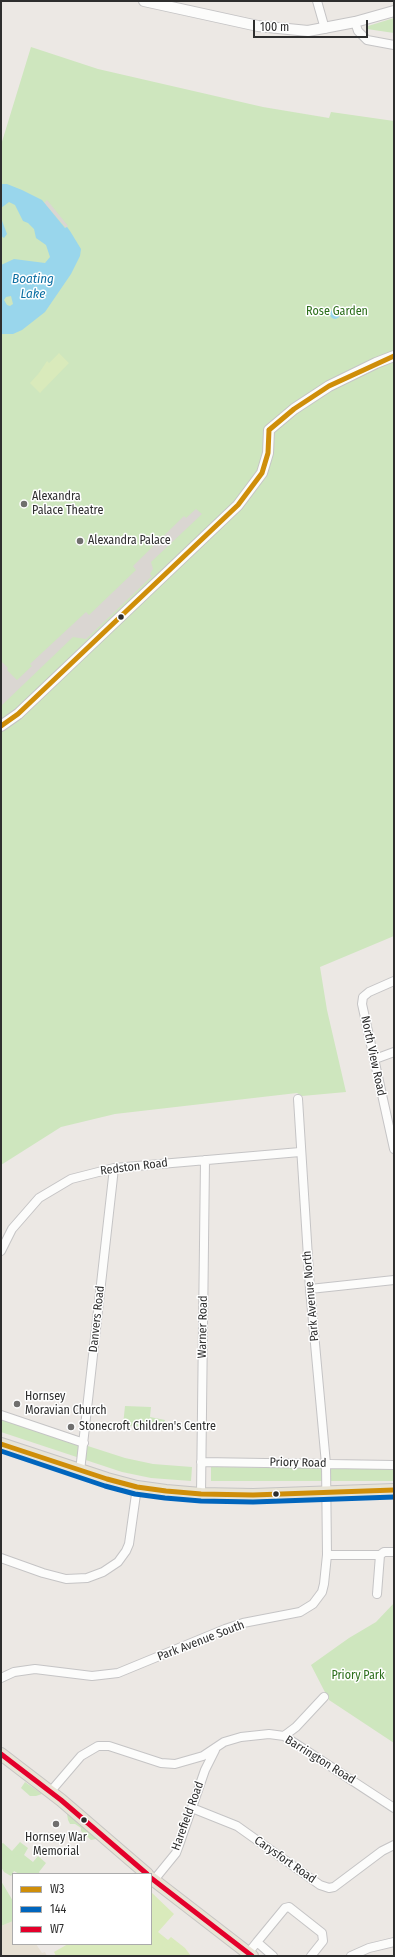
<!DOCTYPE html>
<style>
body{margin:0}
#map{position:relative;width:395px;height:1957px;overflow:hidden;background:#ece8e4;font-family:"Fira Sans Condensed",sans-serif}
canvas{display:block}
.frame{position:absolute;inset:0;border:2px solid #2e2e2e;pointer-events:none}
.legend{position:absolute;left:12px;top:1873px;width:140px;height:72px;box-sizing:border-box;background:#fff;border:1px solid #ababab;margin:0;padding:5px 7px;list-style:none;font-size:12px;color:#2e2e2e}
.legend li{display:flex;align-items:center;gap:8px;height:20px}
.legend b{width:20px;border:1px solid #ababab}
.scale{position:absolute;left:253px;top:20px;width:115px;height:18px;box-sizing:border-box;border:2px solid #2e2e2e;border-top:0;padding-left:5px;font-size:12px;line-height:14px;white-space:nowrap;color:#2e2e2e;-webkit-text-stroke:3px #fff;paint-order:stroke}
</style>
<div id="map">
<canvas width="395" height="1957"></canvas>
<div class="frame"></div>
<ul class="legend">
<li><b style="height:5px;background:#cf8e09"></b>W3</li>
<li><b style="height:5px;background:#0065bd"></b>144</li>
<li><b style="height:5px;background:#e4002b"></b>W7</li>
</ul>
<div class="scale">100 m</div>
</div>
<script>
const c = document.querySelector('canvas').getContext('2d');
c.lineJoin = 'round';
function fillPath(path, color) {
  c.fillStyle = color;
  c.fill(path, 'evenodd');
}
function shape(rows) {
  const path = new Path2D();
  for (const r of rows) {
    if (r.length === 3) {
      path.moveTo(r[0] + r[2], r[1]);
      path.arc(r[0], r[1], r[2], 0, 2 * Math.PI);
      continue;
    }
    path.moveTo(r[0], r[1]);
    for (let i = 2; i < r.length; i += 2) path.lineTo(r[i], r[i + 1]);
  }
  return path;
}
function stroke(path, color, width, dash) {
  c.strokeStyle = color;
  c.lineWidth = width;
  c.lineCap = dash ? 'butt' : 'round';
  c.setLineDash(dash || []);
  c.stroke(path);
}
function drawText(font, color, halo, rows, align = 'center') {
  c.font = font + ' "Fira Sans Condensed",sans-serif';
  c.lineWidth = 3;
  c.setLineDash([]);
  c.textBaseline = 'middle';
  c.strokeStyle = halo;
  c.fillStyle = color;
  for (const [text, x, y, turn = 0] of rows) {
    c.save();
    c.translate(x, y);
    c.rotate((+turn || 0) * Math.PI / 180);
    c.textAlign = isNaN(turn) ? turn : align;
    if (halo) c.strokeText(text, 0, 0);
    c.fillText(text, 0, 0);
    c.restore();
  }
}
fillPath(shape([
 [13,1921,13,1944,36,1944,42,1953,45,1952,47,1956,1,1956,1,1926]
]), '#e6e0d3');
fillPath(shape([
 [394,18,394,33,367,29,368,26],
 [31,47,98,69,263,107,329,118,331,112,394,121,394,936,320,967,327,1010,346,1092,302,1096,297,1093,115,1114,61,1127,1,1165,1,145],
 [125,1406,151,1407,150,1417,165,1420,164,1429,123,1425],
 [1,1418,125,1458,153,1464,192,1467,191,1481,151,1478,122,1472,1,1432],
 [211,1467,394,1469,394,1481,211,1481],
 [394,1603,394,1743,329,1700,311,1665,349,1638,376,1622],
 [25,1782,42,1794,36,1796,30,1796,21,1788],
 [67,1814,68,1814,96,1839,91,1840,81,1831,81,1828,75,1824,70,1824,68,1820],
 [20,1842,28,1848,24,1855,33,1862,38,1856,46,1863,39,1872,40,1874,19,1874,14,1871,11,1876,4,1872,1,1867,1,1844,3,1843,12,1851],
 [1,1881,13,1901,13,1921,1,1926]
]), '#cee6be');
fillPath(shape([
 [59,353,69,363,40,393,30,383,39,373,47,361,49,363],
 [151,1892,174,1914,158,1932,168,1940,171,1937,185,1948,191,1956,56,1956,54,1952,68,1944,151,1944]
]), '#d9eabb');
fillPath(shape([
 [47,200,68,226,66,228,44,203],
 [196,509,202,514,151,562,153,569,150,574,152,576,86,639,73,637,1,706,1,661,8,668,7,670,17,680,32,666,30,664,86,612,89,615,136,570,133,566,184,516,186,518]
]), '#dad6d2');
fillPath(shape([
 [1,184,7,184,22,190,42,200,65,228,67,227,70,231,81,249,80,256,71,274,45,312,22,330,13,334,1,334,1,265,14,259,45,263,50,257,46,245,36,238,34,229,28,223,23,221,15,205,9,202,1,208],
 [11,296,13,304,10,306,7,305,4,300,6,297],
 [1,218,7,234,4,238,1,236],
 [335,314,5]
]), '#99d6ec');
const minor = shape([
 [317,1,325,29],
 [355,22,358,31,367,40,394,45],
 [394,981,369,992,363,997,362,1004,394,1149],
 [375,1059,394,1052],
 [1,1251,12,1229,39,1198,71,1179,114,1168,300,1152],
 [310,1289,394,1280],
 [1,1415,84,1443],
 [201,1462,394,1465],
 [80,1471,114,1168],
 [201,1494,205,1160],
 [327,1555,380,1555,384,1552,394,1552],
 [1,1558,43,1573,66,1579,87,1578,103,1572,118,1562,126,1551,129,1544,137,1487],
 [377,1594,380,1555],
 [1,1678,14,1672,35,1669,92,1676,118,1673,225,1629,243,1623,300,1612,313,1604,322,1592,324,1584,327,1555,326,1464,310,1289,298,1099],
 [284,1736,296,1727,324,1697],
 [51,1791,81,1756,98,1746,109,1746,161,1763,175,1764,203,1756,224,1742,241,1737,269,1734,284,1736,394,1808],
 [192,1808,237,1826,320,1885,329,1888,334,1887,382,1851,394,1845],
 [154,1880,176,1853,179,1845,205,1770,215,1750],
 [257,1942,285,1908,289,1907,322,1933,323,1941,311,1956],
 [249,1952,257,1942,273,1956],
 [351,1956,369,1948,394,1942]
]);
const tertiary = shape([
 [144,1,258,26,308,31,355,22,394,11],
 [1,726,18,714,238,505,262,473,268,453,269,430,294,409,329,386,376,363,394,356]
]);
const primary = shape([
 [1,1444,107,1479,137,1487,166,1491,201,1494,253,1495,394,1490],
 [1,1754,61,1800,147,1874],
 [151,1878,252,1956]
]);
stroke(minor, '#c5c4c5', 10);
stroke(tertiary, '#c5c4c5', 12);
stroke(primary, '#c6c5c4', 14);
stroke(minor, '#fcfcfb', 8);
stroke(tertiary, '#fcfcfb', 10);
stroke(primary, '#e8e4d6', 12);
stroke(shape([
 [269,430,294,409,329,386,394,356],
 [1,726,18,714,238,505,262,473,268,453,269,430],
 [1,1444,107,1479,137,1487,166,1491,201,1494,253,1495,394,1490]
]), '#cf8e09', 5);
stroke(shape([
 [1,1451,105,1486,135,1494,165,1498,201,1501,253,1502,394,1497]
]), '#0065bd', 5);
stroke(shape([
 [1,1754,61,1800,147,1874],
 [151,1878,252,1956]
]), '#e4002b', 5);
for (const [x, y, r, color] of [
 [24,504,4,"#706f6e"],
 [80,541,4,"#706f6e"],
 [121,617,3.5,"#2e2e2e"],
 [17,1404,4,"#706f6e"],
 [71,1427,4,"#706f6e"],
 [276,1494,3.5,"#2e2e2e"],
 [84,1820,3.5,"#2e2e2e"],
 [56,1824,4,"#706f6e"]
]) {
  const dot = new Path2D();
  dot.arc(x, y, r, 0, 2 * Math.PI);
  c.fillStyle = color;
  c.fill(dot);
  stroke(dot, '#fff', 1.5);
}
drawText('12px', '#2c6e1b', '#fff', [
 ["Rose Garden",337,312],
 ["Priory Park",358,1676]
]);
drawText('12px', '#2e2e2e', '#fff', [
 ["Alexandra",32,497],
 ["Palace Theatre",32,511],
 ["Alexandra Palace",88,541],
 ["Hornsey",25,1397],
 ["Moravian Church",25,1411],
 ["Stonecroft Children's Centre",79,1427],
 ["Hornsey War",56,1838,"center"],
 ["Memorial",56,1852,"center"]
], 'left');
drawText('12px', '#2e2e2e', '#fff', [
 ["North View Road",373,1056,78],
 ["Redston Road",134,1167,-7],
 ["Park Avenue North",311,1296,-95],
 ["Danvers Road",97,1319,-84],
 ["Warner Road",203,1327,-89],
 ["Priory Road",298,1463,1],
 ["Park Avenue South",201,1641,-21],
 ["Barrington Road",320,1760,32],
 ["Harefield Road",188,1816,-70],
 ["Carysfort Road",285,1860,35]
]);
drawText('italic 13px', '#0d6fa3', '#fff', [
 ["Boating",33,279],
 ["Lake",33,294]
]);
</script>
